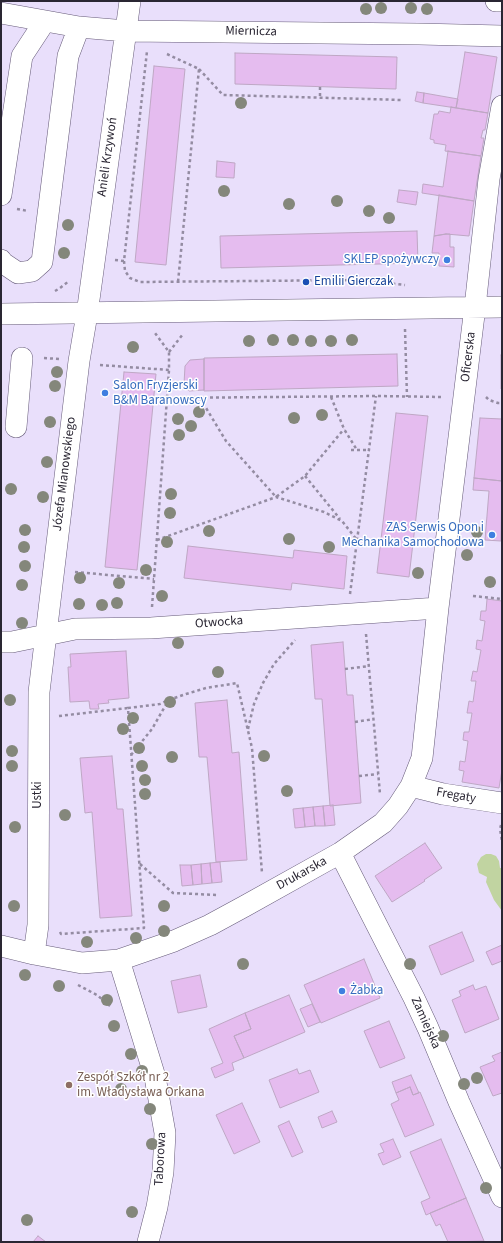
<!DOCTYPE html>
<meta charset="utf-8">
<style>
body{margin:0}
#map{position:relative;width:503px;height:1243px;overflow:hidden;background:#e9dffb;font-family:"Source Sans 3",sans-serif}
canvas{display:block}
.frame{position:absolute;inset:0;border:2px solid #2a2633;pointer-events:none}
</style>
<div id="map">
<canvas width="503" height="1243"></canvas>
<div class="frame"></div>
</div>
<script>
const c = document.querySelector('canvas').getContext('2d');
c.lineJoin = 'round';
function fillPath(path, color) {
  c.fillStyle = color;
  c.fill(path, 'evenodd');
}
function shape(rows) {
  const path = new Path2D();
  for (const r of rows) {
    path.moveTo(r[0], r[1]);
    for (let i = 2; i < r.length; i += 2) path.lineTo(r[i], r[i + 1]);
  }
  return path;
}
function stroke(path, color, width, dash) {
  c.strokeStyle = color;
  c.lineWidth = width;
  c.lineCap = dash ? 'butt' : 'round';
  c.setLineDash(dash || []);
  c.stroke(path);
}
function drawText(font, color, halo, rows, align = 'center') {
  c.font = font + ' "Source Sans 3",sans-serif';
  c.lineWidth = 3;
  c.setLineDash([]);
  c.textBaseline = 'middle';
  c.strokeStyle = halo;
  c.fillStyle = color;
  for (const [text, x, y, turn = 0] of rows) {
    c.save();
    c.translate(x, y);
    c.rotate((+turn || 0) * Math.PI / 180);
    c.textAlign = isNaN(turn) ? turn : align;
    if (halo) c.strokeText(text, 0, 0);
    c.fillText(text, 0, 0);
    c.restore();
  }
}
fillPath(shape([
 [486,854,491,854,496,856,499,861,500,868,502,868,502,911,494,900,486,882,487,877,479,873,477,864,481,857]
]), '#c1d4a1');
const building = shape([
 [465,52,497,57,488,113,456,108,465,52],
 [235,53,397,57,396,89,235,84,235,53],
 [154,66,185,69,166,265,135,262,154,66],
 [417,92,424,93,423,103,415,101,417,92],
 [424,93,458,99,456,108,423,103,424,93],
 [451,107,488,113,485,130,483,130,481,138,484,138,481,156,445,151,446,145,434,143,434,140,430,139,434,114,438,114,439,111,450,113,451,107],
 [448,151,481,156,474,201,422,193,423,184,443,187,448,151],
 [217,161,235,163,234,178,216,177,217,161],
 [399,190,418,192,416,205,397,202,399,190],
 [439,195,474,201,469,236,446,234,434,236,439,195],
 [417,231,418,263,221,268,220,236,417,231],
 [446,234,450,234,450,247,454,247,454,267,439,266,439,253,432,253,434,236,446,234],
 [397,354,398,386,204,391,204,358,397,354],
 [501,355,502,355,502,389,501,389,501,355],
 [204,359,204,390,189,391,184,384,185,366,190,360,204,359],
 [124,372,156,374,137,570,105,567,124,372],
 [396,413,428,416,409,577,377,573,396,413],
 [480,418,502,419,502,481,474,478,480,418],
 [474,478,502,481,501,541,485,540,489,491,473,490,474,478],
 [188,546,293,558,294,550,347,556,344,589,292,583,291,590,184,578,188,546],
 [487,599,502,601,502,770,499,788,462,782,464,771,459,770,460,761,465,762,468,741,463,740,464,732,469,732,472,713,467,713,469,701,473,702,476,681,471,681,473,671,477,672,481,650,476,649,477,640,482,641,485,621,480,620,481,611,486,611,487,599],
 [343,642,347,695,353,695,361,803,330,806,322,699,315,699,311,645,343,642],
 [126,651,129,698,108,700,109,703,98,704,99,709,90,709,89,701,70,702,68,667,71,667,70,654,126,651],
 [227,700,232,753,239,752,247,860,216,862,207,757,199,757,195,703,227,700],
 [112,756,117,809,123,809,132,916,100,918,92,812,85,813,80,758,112,756],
 [333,805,335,825,325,826,323,806,333,805],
 [323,806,325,826,315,826,313,807,323,806],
 [313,807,315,826,305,827,303,808,313,807],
 [303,808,305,827,295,828,293,809,303,808],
 [425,843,442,868,424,880,425,881,392,902,375,876,425,843],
 [220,862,222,882,212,883,210,863,220,862],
 [210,863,212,883,202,884,201,864,210,863],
 [201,864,202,884,193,885,191,865,201,864],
 [180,865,191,865,193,885,182,886,180,865],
 [462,932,474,961,441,975,429,946,462,932],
 [502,945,502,961,492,965,486,952,502,945],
 [364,959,380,998,321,1023,304,985,364,959],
 [200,975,207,1007,178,1013,171,981,200,975],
 [473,985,475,990,486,986,499,1019,465,1033,452,1000,461,996,459,991,473,985],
 [289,995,305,1032,244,1058,234,1036,251,1029,245,1013,289,995],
 [312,1004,320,1022,308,1027,300,1009,312,1004],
 [245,1013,251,1029,234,1036,244,1058,232,1063,234,1070,215,1078,211,1068,223,1063,209,1029,245,1013],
 [389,1021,405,1058,380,1068,364,1031,389,1021],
 [502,1052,502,1093,493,1096,480,1067,495,1061,492,1056,502,1052],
 [297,1069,299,1074,310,1070,319,1092,280,1108,269,1080,297,1069],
 [411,1075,419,1093,413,1095,410,1087,396,1093,392,1082,411,1075],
 [410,1087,413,1095,420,1092,434,1125,405,1137,391,1104,399,1100,396,1093,410,1087],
 [242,1103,260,1142,234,1154,216,1115,242,1103],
 [332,1111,337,1122,322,1128,318,1117,332,1111],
 [289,1121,303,1152,292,1157,278,1126,289,1121],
 [393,1139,401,1157,383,1165,378,1154,384,1152,380,1144,393,1139],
 [441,1139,466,1198,426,1215,421,1202,430,1198,410,1152,441,1139],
 [466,1198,484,1241,448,1242,440,1224,436,1226,430,1213,466,1198],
 [38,1236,46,1242,33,1242,38,1236]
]);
fillPath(building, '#e5bcef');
stroke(building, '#bea7c4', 1);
const minor = shape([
 [496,1,502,1],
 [1,13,79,27,126,31,419,34,502,36],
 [1,195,22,56,45,21],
 [1,260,3,263,18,273,32,271,42,262,68,56,79,27],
 [1,314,502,307],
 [16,427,22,358],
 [1,642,12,642,75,629,151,628,438,608],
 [411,786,443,794,502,803],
 [340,853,414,998,428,1028,459,1102,502,1197],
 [1,946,34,954,82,963,119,960,174,941,210,925,245,906,340,853,383,823,398,806,411,786,422,758,438,608,475,307,489,179,502,106],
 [34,954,38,925,39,692,79,361,87,314,130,1],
 [119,960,155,1077,165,1133,163,1172,157,1207,148,1242]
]);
stroke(minor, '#665b79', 22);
stroke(shape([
 [167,54,199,69,178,282],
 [199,69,223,95,402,100],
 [320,87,320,98],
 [17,209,28,211],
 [115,260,124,261,147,51],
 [124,261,125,271,130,278,140,282,361,280,405,285],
 [55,291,60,288,69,281],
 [405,329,407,397],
 [169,352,183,334],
 [44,358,59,359],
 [100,365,169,370],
 [331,397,344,429,357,450],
 [486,397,489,400,498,403,502,403],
 [168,398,376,396,443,397],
 [200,398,226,441,276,497,305,476,344,429],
 [351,450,369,450],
 [305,476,340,519],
 [157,540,276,497,324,512,342,521,357,540],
 [75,572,154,579],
 [350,594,376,396],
 [473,596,502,599],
 [152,607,169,370,169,352,155,333],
 [366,634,380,794],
 [345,669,369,666],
 [59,716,128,708],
 [355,722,374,719],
 [248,729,254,704,263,683,274,664,295,640],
 [131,755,152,729,168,701],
 [359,776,378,774],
 [501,825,500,829,502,841],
 [140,864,173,893,218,895],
 [60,932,61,934,144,928,128,708,160,704,166,701,186,694,206,688,237,683,252,748,262,873],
 [78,985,97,995,110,1006]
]), '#948ca2', 2.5, [3, 3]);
stroke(minor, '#fff', 21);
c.fillStyle = '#84877b';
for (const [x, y] of [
 [381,8],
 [411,8],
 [366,9],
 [427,9],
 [241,103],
 [224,191],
 [337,201],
 [289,204],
 [369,211],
 [389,218],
 [68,225],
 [64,253],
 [273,340],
 [293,340],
 [352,340],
 [249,341],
 [311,341],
 [331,341],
 [133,347],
 [57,372],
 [55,386],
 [199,412],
 [322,415],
 [294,418],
 [178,419],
 [50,422],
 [191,426],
 [179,435],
 [47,462],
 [11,489],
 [171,494],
 [43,497],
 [170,513],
 [25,530],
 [209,531],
 [477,532],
 [289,539],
 [167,542],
 [24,547],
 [329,547],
 [467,555],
 [25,566],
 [146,570],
 [418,573],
 [80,578],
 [490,582],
 [119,583],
 [22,585],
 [162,596],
 [117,603],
 [79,604],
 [102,605],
 [22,623],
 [178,643],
 [218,672],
 [10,700],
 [170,702],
 [133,718],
 [123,729],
 [139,748],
 [12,751],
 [264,756],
 [172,757],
 [12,766],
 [142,766],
 [145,780],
 [287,791],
 [145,794],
 [65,815],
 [15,827],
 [14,906],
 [164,906],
 [164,931],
 [136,938],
 [87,942],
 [243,964],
 [410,964],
 [25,975],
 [59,986],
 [107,1000],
 [114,1026],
 [443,1036],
 [131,1054],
 [142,1071],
 [477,1078],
 [464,1084],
 [121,1089],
 [150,1109],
 [152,1144],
 [486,1188],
 [132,1212],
 [27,1220]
]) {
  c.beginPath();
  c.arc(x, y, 6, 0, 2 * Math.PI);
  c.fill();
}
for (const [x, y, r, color] of [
 [447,260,4,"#3f7fe0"],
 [306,282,4,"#1a4fb4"],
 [105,393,4,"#3f7fe0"],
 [492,535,4,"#3f7fe0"],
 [342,991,4,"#3f7fe0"],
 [69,1085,4,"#8d6e63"]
]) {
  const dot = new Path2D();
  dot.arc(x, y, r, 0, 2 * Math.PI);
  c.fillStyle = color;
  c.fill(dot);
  stroke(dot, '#fff', 1.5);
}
drawText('13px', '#2a2633', '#fff', [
 ["Miernicza",251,32,1],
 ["Anieli Krzywoń",108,157,-82],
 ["Oficerska",469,357,-83],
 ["Józefa Mianowskiego",65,474,-83],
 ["Otwocka",219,623,-4],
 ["Ustki",38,795,-90],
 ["Fregaty",456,796,10],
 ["Drukarska",302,874,-29],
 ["Zamiejska",425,1023,66],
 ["Taborowa",161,1159,-87]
]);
drawText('13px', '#366cbe', '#fff', [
 ["SKLEP spożywczy",439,260],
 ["Salon Fryzjerski",113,386,"left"],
 ["B&M Baranowscy",113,401,"left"],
 ["ZAS Serwis Opon i",484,528],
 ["Mechanika Samochodowa",484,543],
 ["Żabka",350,991,"left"]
], 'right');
drawText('13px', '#164399', '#fff', [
 ["Emilii Gierczak",314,282]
], 'left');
drawText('13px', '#785e54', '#fff', [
 ["Zespół Szkół nr 2",77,1078],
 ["im. Władysława Orkana",77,1093]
], 'left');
</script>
